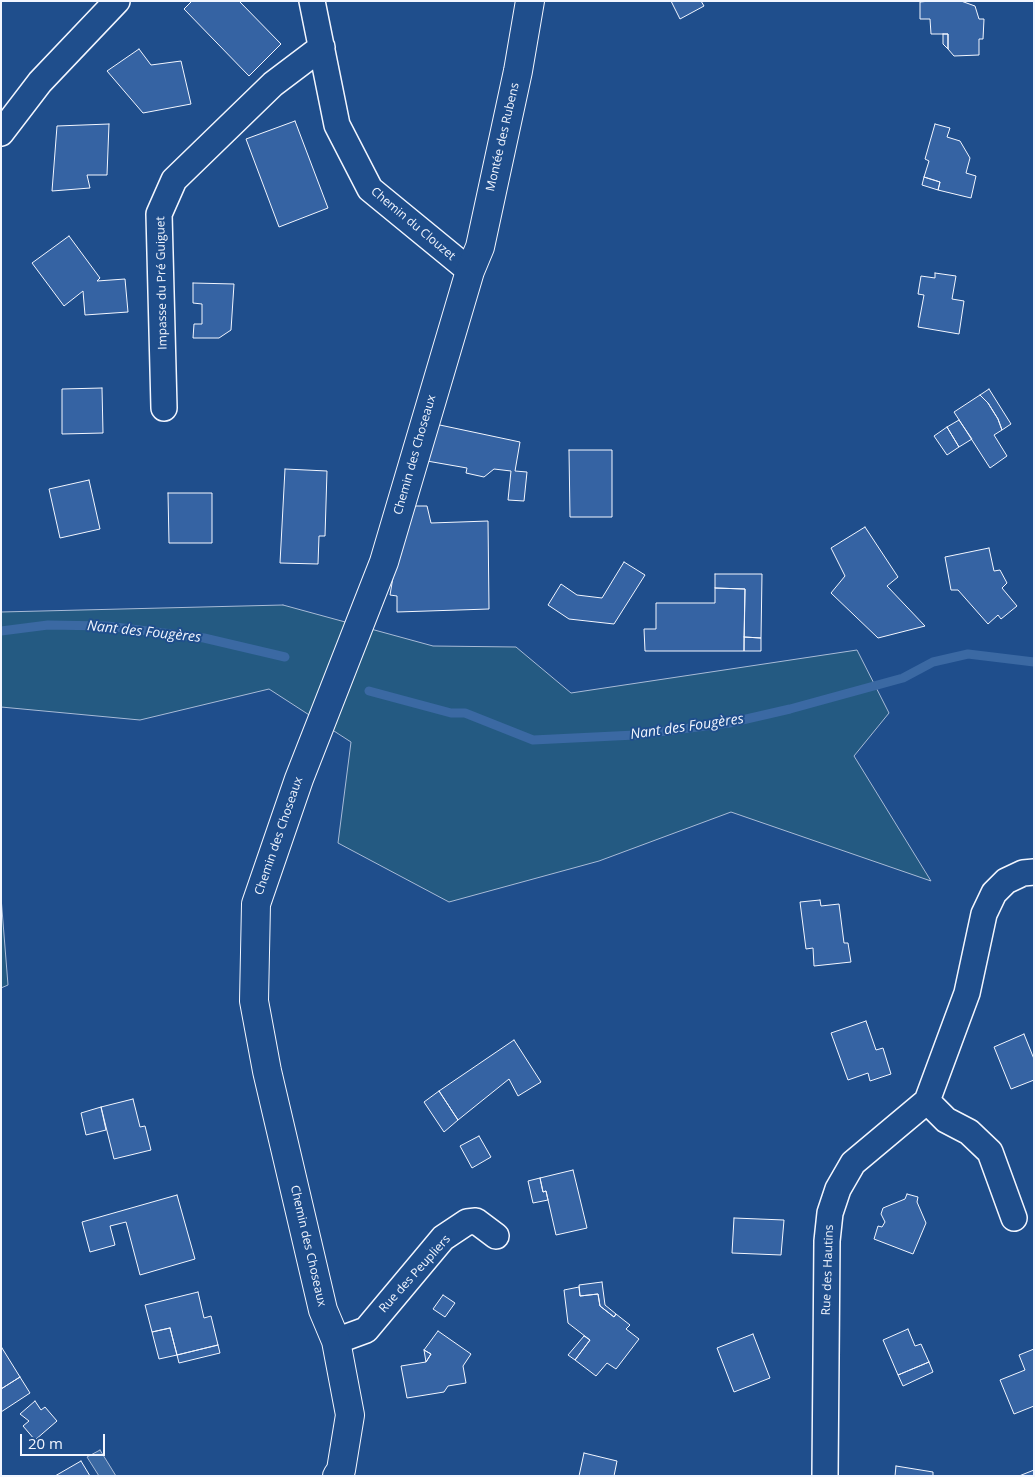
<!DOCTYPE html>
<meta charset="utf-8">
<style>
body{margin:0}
#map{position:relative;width:1035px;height:1477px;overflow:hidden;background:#1f4e8c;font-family:"Open Sans",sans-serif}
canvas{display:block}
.frame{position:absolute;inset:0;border:2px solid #f2f6ff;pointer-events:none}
.scale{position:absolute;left:20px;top:1434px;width:85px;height:22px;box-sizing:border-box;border:2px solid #f2f6ff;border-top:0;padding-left:6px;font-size:15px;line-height:18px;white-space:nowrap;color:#f2f6ff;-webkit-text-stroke:4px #1f4e8c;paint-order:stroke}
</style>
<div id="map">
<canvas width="1035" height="1477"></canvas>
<div class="frame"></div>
<div class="scale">20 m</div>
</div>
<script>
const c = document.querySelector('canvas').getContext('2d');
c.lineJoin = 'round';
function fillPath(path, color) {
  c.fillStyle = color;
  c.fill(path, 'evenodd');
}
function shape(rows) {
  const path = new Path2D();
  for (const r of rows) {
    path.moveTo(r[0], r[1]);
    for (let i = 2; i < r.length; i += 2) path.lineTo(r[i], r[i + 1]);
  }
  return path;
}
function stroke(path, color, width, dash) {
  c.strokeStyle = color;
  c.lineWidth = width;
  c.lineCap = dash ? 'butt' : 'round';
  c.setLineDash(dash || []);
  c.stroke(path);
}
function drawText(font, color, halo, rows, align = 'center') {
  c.font = font + ' "Open Sans",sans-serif';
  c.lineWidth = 4;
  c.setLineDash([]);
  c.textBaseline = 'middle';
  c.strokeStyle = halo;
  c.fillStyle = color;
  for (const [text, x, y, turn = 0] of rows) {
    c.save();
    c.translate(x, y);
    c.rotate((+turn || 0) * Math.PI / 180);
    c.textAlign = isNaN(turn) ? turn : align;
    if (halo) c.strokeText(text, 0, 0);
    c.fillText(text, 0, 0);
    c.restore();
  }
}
const green = shape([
 [283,605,433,646,516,647,571,693,857,650,889,713,854,756,931,881,731,812,599,861,449,902,338,843,351,742,269,689,140,720,1,707,1,612,283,605],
 [1,897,8,985,1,988,1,897]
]);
fillPath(green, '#245a82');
stroke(green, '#a8bbd7', 1);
const water = shape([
 [100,1450,116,1476,99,1476,87,1457,100,1450]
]);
fillPath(water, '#3b69a3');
stroke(water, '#a8bbd7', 1);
stroke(shape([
 [1,631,48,625,107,626,204,638,285,657],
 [369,691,451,713,465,713,533,740,635,735,729,723,790,709,903,678,933,662,968,654,1034,662]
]), '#3b69a3', 9);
const building = shape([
 [192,1,239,1,281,44,249,76,184,9,192,1],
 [671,1,701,1,704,6,680,19,671,1],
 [930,1,961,1,975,6,979,19,984,19,983,39,979,39,979,55,954,56,948,49,948,34,931,34,930,19,920,19,920,2,930,1],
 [943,34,948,34,948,49,943,44,943,34],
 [139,49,151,65,181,61,191,104,143,113,107,71,139,49],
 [295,121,328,208,279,227,246,139,295,121],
 [109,124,107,175,87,175,90,188,52,191,57,126,109,124],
 [935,124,950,128,947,137,960,141,970,158,966,173,976,176,971,198,938,190,940,182,924,177,929,161,925,159,935,124],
 [924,177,940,182,938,190,922,185,924,177],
 [69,236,100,278,97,281,125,279,128,312,85,315,83,291,64,306,32,263,69,236],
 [935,273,956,276,952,299,964,301,959,334,918,327,924,295,918,294,921,276,935,278,935,273],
 [193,283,234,284,231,330,219,338,193,338,194,324,202,324,202,304,193,303,193,283],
 [102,388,103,433,62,434,62,389,102,388],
 [989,389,1011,424,1002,430,998,419,988,403,980,395,989,389],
 [980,395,988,403,998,419,1002,430,994,435,1007,456,990,468,954,412,980,395],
 [959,420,972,439,959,447,947,427,959,420],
 [435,424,520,442,515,471,527,472,524,501,508,500,511,471,494,469,484,477,466,473,467,468,427,461,435,424],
 [947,427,959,447,947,455,934,436,947,427],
 [569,450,612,450,612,517,570,517,569,450],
 [285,469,327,471,325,536,319,536,318,564,280,563,285,469],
 [89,480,100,529,60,538,49,489,89,480],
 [168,493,212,493,212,543,169,543,168,493],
 [405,506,427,506,431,523,488,521,489,609,397,612,397,596,390,595,405,506],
 [865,527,898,577,887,586,925,626,878,638,831,593,845,576,831,548,865,527],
 [989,548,994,571,1000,570,1007,583,1002,588,1017,606,1001,619,998,615,988,624,958,590,951,590,945,557,989,548],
 [624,562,645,575,614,624,569,619,548,605,561,584,577,595,602,598,624,562],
 [715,574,762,574,761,638,744,637,745,589,715,588,715,574],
 [715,588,745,589,744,651,645,651,644,629,656,629,656,603,715,603,715,588],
 [744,637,761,638,761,651,744,651,744,637],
 [820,900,821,906,839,904,844,943,848,943,851,962,814,966,813,948,806,949,800,902,820,900],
 [866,1021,876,1050,883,1048,891,1074,870,1081,868,1073,848,1080,831,1033,866,1021],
 [1024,1034,1034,1059,1034,1080,1011,1089,994,1047,1024,1034],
 [514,1040,541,1082,518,1096,509,1079,458,1120,439,1091,514,1040],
 [439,1091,458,1120,444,1132,424,1102,439,1091],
 [133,1099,140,1127,145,1126,151,1150,114,1159,101,1107,133,1099],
 [101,1107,106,1130,86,1135,81,1113,101,1107],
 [479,1136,491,1157,472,1168,460,1146,479,1136],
 [573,1170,587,1228,556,1235,546,1191,543,1192,540,1178,573,1170],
 [540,1178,543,1192,546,1191,548,1200,533,1203,528,1181,540,1178],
 [907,1194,918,1197,917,1202,926,1223,913,1254,874,1239,878,1226,882,1227,885,1222,881,1214,883,1208,905,1199,907,1194],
 [177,1195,195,1259,140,1275,126,1222,110,1226,115,1245,90,1252,82,1222,177,1195],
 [734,1218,784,1220,781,1255,732,1253,734,1218],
 [602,1282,605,1305,616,1314,614,1317,600,1306,598,1294,580,1296,579,1285,602,1282],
 [579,1287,580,1296,598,1294,600,1306,614,1317,616,1314,630,1325,626,1329,639,1339,616,1369,607,1363,596,1376,575,1360,590,1340,568,1323,564,1290,579,1287],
 [198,1292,204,1318,211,1316,218,1345,177,1355,170,1328,152,1332,145,1305,198,1292],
 [443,1295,455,1303,445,1317,433,1309,443,1295],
 [170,1328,177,1355,159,1359,152,1332,170,1328],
 [908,1329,915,1346,921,1344,929,1362,898,1375,883,1340,908,1329],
 [438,1331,471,1354,463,1366,466,1383,448,1386,444,1392,407,1398,401,1366,426,1362,431,1354,424,1350,438,1331],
 [753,1334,770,1378,734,1392,717,1348,753,1334],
 [584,1336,590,1340,575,1360,568,1355,584,1336],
 [218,1345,220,1353,179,1363,177,1355,218,1345],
 [2,1348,20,1377,1,1389,1,1348,2,1348],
 [1034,1349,1034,1406,1014,1414,1000,1380,1025,1370,1019,1355,1034,1349],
 [424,1350,431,1354,426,1362,424,1350],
 [929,1362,933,1372,903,1386,898,1375,929,1362],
 [20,1377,30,1393,1,1412,1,1389,20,1377],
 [35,1401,41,1410,45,1407,57,1421,35,1440,23,1426,29,1421,20,1414,35,1401],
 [584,1453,617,1461,614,1476,579,1476,584,1453],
 [81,1461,90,1476,55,1476,81,1461],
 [896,1466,933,1472,933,1476,895,1476,896,1466],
 [1034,1470,1034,1476,1019,1476,1034,1470]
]);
fillPath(building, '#3563a3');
stroke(building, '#f2f6ff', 1);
const street = shape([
 [312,1,337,125,370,189,470,271],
 [1,133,40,82,117,1],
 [164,408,159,214,174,180,273,84,322,47],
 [927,1101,946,1120,969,1132,990,1152,1014,1218],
 [336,1341,366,1330,443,1238,467,1222,476,1221,496,1236],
 [825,1476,827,1241,830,1213,838,1189,853,1163,927,1101,967,993,984,914,994,893,1006,881,1023,873,1034,872]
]);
const secondary = shape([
 [337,1476,341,1470,350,1415,336,1341,323,1310,267,1071,254,1001,256,904,299,779,384,562,470,271,480,247,518,71,530,1]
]);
stroke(street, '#f2f6ff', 28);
stroke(secondary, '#f2f6ff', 30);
stroke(street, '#1f4e8c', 25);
stroke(secondary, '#1f4e8c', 28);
drawText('12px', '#f2f6ff', '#1f4e8c', [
 ["Montée des Rubens",503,137,-77],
 ["Chemin du Clouzet",413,224,40],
 ["Impasse du Pré Guiguet",162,283,-91],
 ["Chemin des Choseaux",415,455,-74],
 ["Chemin des Choseaux",279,836,-71],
 ["Chemin des Choseaux",308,1246,77],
 ["Rue des Hautins",828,1270,-88],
 ["Rue des Peupliers",415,1274,-48]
]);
drawText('italic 14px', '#f2f6ff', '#1f4e8c', [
 ["Nant des Fougères",144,632,6],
 ["Nant des Fougères",687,727,-8]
]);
</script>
